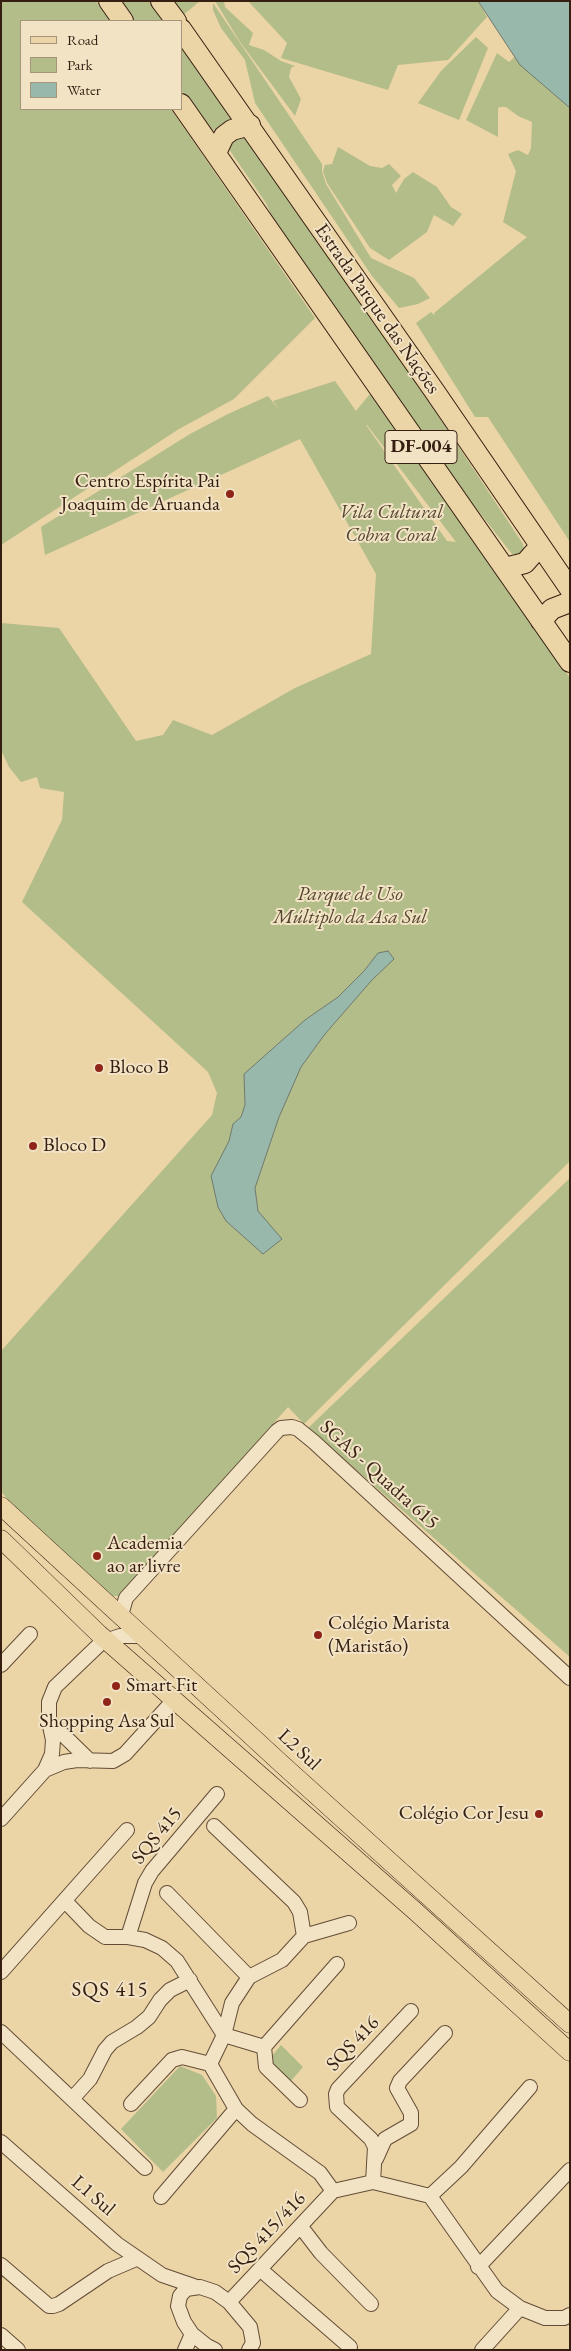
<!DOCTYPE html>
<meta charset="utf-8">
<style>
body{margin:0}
#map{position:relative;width:571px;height:2351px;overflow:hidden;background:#ebd4a6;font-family:"EB Garamond",serif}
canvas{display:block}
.frame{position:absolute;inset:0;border:2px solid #361e11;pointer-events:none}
.legend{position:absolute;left:20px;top:20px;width:162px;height:90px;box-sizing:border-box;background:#f2e3c5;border:1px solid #a7947d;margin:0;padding:6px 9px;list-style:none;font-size:15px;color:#361e11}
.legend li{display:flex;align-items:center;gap:10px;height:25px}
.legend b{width:25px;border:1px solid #a7947d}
</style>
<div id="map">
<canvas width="571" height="2351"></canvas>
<div class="frame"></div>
<ul class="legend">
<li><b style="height:6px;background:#ebd4a6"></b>Road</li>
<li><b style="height:14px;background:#b3bd89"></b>Park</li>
<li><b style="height:14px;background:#98b8ab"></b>Water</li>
</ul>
</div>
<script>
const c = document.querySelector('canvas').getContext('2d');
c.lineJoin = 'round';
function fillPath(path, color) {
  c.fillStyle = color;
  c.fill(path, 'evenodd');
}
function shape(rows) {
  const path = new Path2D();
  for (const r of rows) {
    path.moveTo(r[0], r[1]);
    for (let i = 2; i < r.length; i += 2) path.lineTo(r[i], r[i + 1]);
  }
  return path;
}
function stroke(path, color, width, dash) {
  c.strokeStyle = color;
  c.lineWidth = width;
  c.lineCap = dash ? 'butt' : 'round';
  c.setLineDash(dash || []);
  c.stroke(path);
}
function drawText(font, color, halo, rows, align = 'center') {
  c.font = font + ' "EB Garamond",serif';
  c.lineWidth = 4;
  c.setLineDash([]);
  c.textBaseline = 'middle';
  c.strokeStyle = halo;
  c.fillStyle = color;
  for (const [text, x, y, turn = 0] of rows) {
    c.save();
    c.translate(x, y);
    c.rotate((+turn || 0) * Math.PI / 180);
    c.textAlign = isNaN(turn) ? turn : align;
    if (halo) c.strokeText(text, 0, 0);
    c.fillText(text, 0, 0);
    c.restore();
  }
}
fillPath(shape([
 [1,1,96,1,110,21,21,21,21,109,171,109,315,318,234,399,179,429,1,545],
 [119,1,153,1,167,21,133,21],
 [172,1,200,1,182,16],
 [215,1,224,1,225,7,253,33,249,45,264,50,281,61,295,66,291,68,289,77,301,99,295,116,240,42],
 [248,1,478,1,487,17,448,60,398,65,388,90,281,58,287,43],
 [213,3,322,164,322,171,326,184,371,258,414,278,430,298,418,304,399,308,372,276,255,103,245,60,221,28,213,10],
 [476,37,488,48,459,120,418,103,441,71],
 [181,42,234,117,211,132,181,90],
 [523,49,570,85,570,542,488,417,475,417,416,323,431,312,435,316,434,313,527,237,503,222,516,171,508,154,518,150,528,155,531,148,532,122,518,116,506,107,500,107,498,108,498,137,466,120,497,53,509,62],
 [235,132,249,139,357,293,523,544,524,550,518,554,512,554,436,457,277,227,266,203,224,142],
 [338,147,370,166,382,168,389,164,401,176,392,185,396,193,404,179,413,172,437,187,451,207,462,214,453,226,434,215,427,232,389,260,370,248,327,183,323,171,325,165,332,164],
 [335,381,356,411,369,395,375,393,437,481,570,678,570,1161,304,1424,288,1407,120,1596,106,1596,25,1522,1,1491,1,1351,212,1115,217,1093,208,1072,22,902,62,820,64,792,40,788,37,777,21,782,9,767,1,750,1,623,59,628,136,741,163,735,173,720,212,735,295,688,371,654,376,574,300,439,45,555,41,527,190,434,228,414,268,396,280,411,273,401],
 [366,425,367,425,456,542,447,541],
 [570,1178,570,1657,308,1428],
 [281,2045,303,2067,290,2082,267,2062],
 [180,2066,202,2075,216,2096,217,2118,163,2172,121,2129]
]), '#b3bd89');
const water = shape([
 [478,1,570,1,570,108,520,65,478,1],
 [388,951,394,959,372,980,325,1034,301,1067,279,1117,255,1188,258,1211,282,1239,263,1254,226,1221,218,1207,211,1176,229,1141,233,1124,241,1117,245,1105,244,1074,305,1020,338,997,364,971,378,953,388,951]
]);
fillPath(water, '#98b8ab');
stroke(water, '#717a6d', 1);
const minor = shape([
 [121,1615,126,1598,277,1431,281,1428,292,1427,298,1429,314,1442,570,1678],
 [1,1665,30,1634],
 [49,1721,90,1761],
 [45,1770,64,1762,77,1760,113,1761,125,1754,174,1700],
 [1,1819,45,1770,52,1754,53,1740,49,1721,49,1702,55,1687,102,1642,120,1636,142,1636],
 [214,1826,294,1902,300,1912,304,1936],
 [167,1893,249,1977],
 [65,1901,89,1926,105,1937,128,1937,145,1940,162,1948,177,1961,224,2035,264,2047],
 [128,1937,145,1883,152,1871,217,1794],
 [1,1972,127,1830],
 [1,2032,145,2168],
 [210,2064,224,2035,232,2003,249,1977,282,1960,304,1936,349,1923],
 [72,2099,90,2079,105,2050,112,2042,137,2027,149,2017,160,2000,170,1990,190,1980],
 [300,2100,266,2067,264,2047,337,1964],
 [131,2104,172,2060,182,2057,210,2064,236,2109,252,2124,320,2173,333,2191],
 [1,2142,117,2244,162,2275,194,2286],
 [376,2159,385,2139,411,2124,411,2113,397,2088,400,2081,445,2033],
 [373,2182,375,2147,371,2139,337,2107,336,2094,338,2089,411,2011],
 [333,2191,373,2182,430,2196,497,2291,520,2308,545,2318,564,2318,570,2315],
 [430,2196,461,2167,530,2087],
 [161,2197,236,2109],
 [301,2227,321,2253,371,2304],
 [1,2265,49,2306,53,2306,59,2304,108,2271,136,2259],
 [478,2267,570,2170],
 [261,2270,350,2347],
 [229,2302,333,2191],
 [1,2335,18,2350],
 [185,2350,192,2334],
 [215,2350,207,2346,192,2334,184,2322,178,2306,180,2296,186,2289,200,2287,215,2292,229,2302,250,2327,253,2343,249,2350],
 [482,2350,520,2308]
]);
const major = shape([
 [1,1506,285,1767,570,2024],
 [1,1539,99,1634,415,1911,570,2052]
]);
const highway = shape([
 [109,1,123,21],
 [161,1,176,21],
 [181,29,435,392,570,589],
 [181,104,570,662],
 [216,153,224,136,232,130,250,125],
 [505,568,525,563,540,546],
 [541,621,552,609,570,602]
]);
stroke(minor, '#634c36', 16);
stroke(major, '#361e11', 19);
stroke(highway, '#361e11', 22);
stroke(minor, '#f2e3c5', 14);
stroke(major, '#ebd4a6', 18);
stroke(highway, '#ebd4a6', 20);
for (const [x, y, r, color] of [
 [230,494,5,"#8f2418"],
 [99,1068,5,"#8f2418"],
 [33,1146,5,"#8f2418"],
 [97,1556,5,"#8f2418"],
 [318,1635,5,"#8f2418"],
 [116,1686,5,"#8f2418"],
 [107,1702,5,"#8f2418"],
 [539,1814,5,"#8f2418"]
]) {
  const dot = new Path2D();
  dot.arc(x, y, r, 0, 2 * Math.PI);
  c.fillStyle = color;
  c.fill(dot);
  stroke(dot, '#f2e3c5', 2);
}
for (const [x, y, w] of [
 [421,447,72]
]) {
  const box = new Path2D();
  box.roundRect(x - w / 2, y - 16.5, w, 33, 4);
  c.fillStyle = '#f2e3c5';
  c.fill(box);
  stroke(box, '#361e11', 1);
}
drawText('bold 19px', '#361e11', null, [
 ["DF-004",421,447]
]);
drawText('20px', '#361e11', '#f2e3c5', [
 ["Estrada Parque das Nações",377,309,55],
 ["SGAS - Quadra 615",379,1475,42],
 ["L2 Sul",299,1750,43],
 ["SQS 415",157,1836,-51],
 ["SQS 416",353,2044,-47],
 ["L1 Sul",93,2196,41],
 ["SQS 415/416",267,2233,-47]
]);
drawText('20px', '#361e11', '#f2e3c5', [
 ["Centro Espírita Pai",220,482,"right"],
 ["Joaquim de Aruanda",220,505,"right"],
 ["Bloco B",109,1068],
 ["Bloco D",43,1146],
 ["Academia",107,1544],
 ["ao ar livre",107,1567],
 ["Colégio Marista",328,1624],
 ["(Maristão)",328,1647],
 ["Smart Fit",126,1686],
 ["Shopping Asa Sul",107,1722,"center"],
 ["Colégio Cor Jesu",529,1814,"right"]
], 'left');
drawText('italic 20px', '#55462f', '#f2e3c5', [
 ["Vila Cultural",391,513],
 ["Cobra Coral",391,536],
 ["Parque de Uso",350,895],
 ["Múltiplo da Asa Sul",350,918]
]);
c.letterSpacing = '1px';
drawText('21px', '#361e11', '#f2e3c5', [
 ["SQS 415",110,1990]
]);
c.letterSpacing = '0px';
</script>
